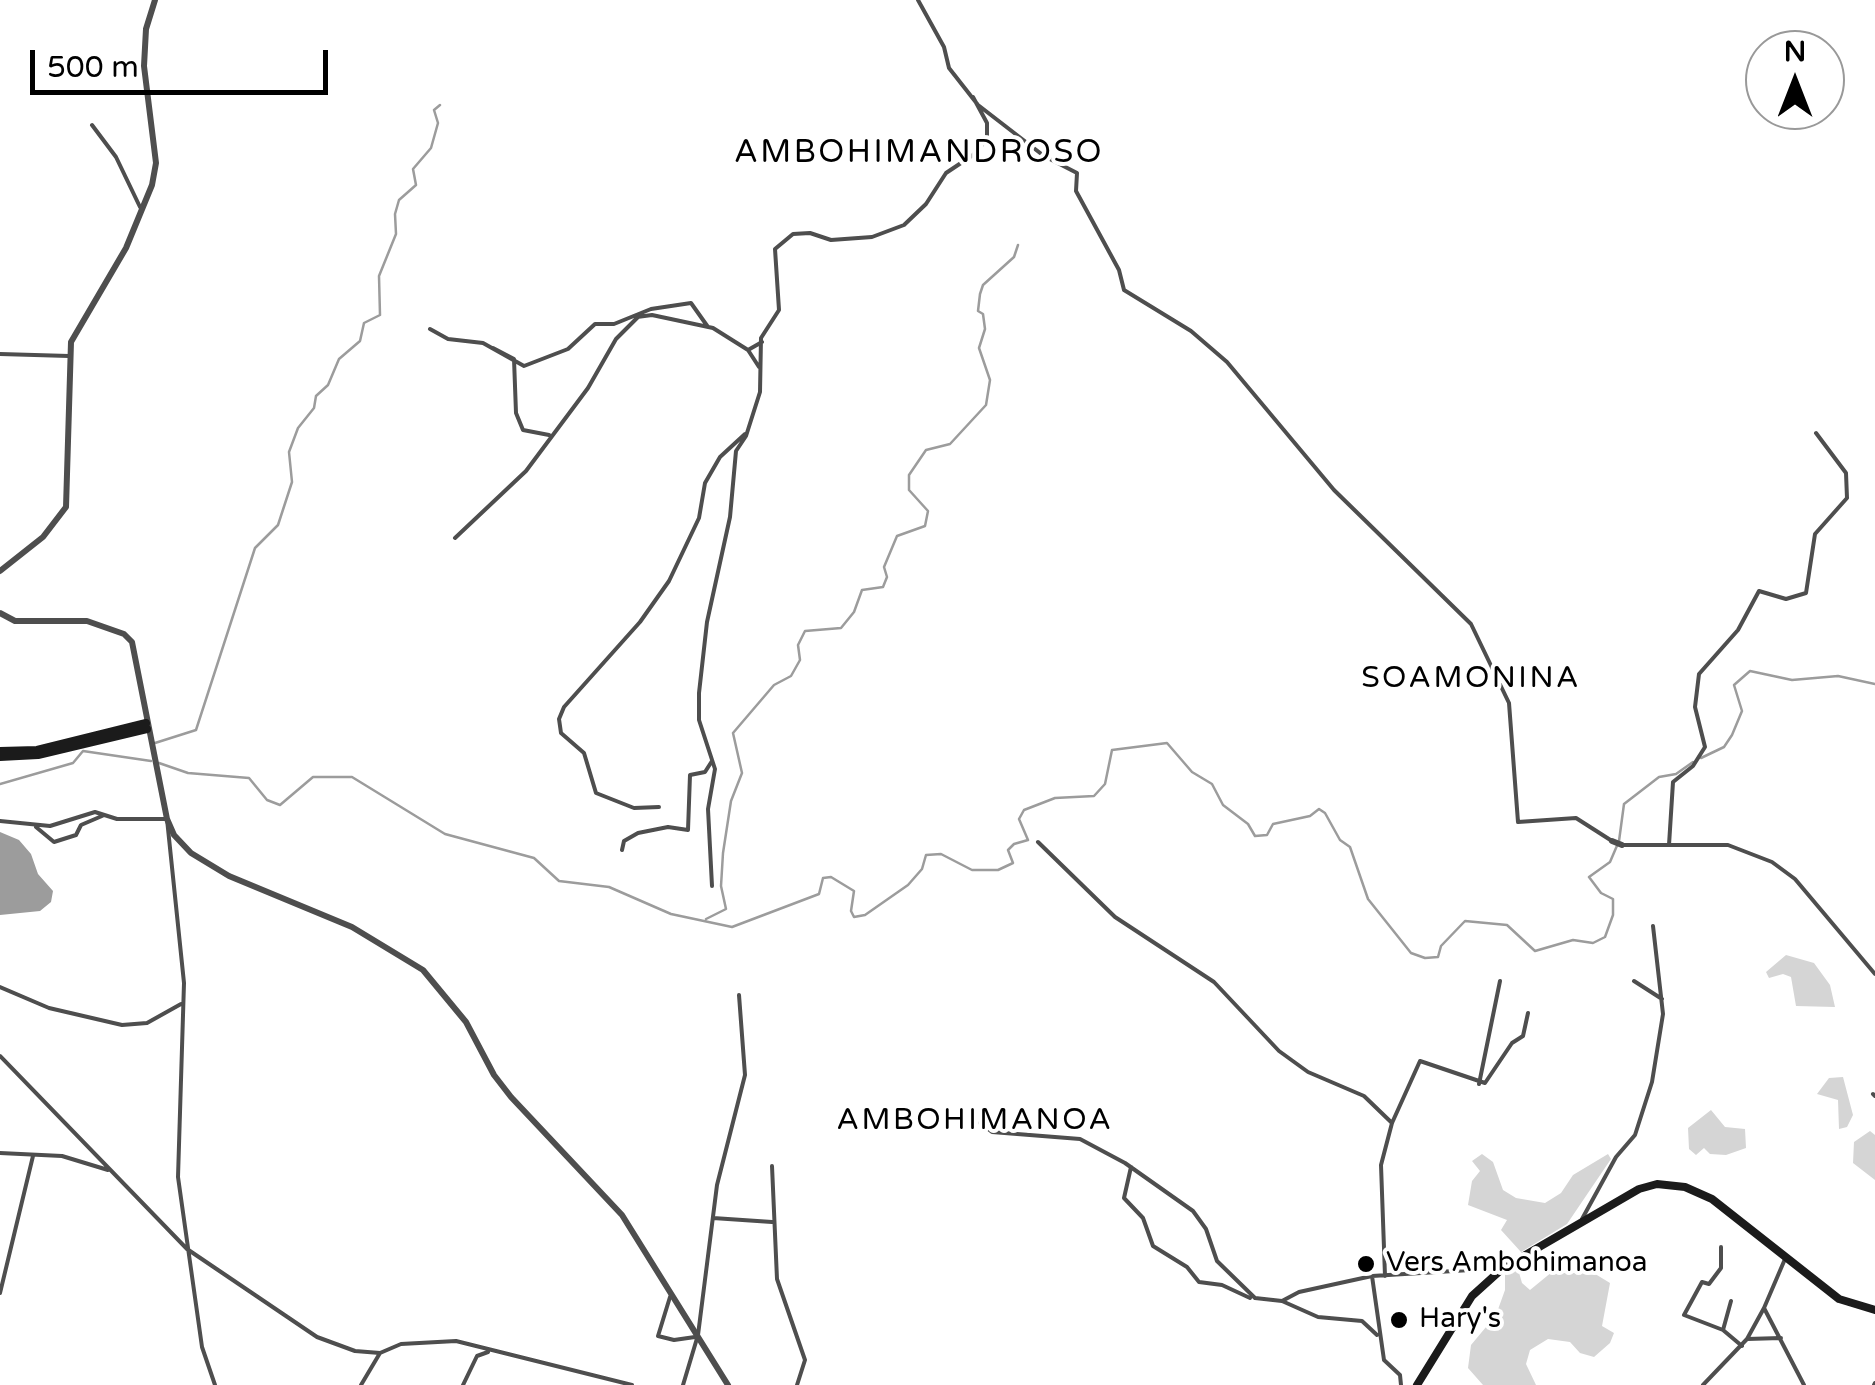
<!DOCTYPE html>
<style>
body{margin:0}
#map{position:relative;width:1875px;height:1385px;overflow:hidden;background:#fff;font-family:"Varela Round",sans-serif}
canvas{display:block}
.north{position:absolute;left:1745px;top:30px;width:100px;height:100px;box-sizing:border-box;background:#fff;border:2px solid #999;border-radius:50%;rotate:0deg;font-size:28px;font-weight:700;line-height:40px;text-align:center;color:#000}
.north::after{content:'';display:block;margin:auto;width:35px;height:45px;background:#000;clip-path:polygon(50% 0,100% 100%,50% 72%,0 100%)}
.scale{position:absolute;left:30px;top:50px;width:298px;height:45px;box-sizing:border-box;border:5px solid #000;border-top:0;padding-left:12px;font-size:30px;line-height:35px;white-space:nowrap;color:#000;-webkit-text-stroke:8px #fff;paint-order:stroke}
</style>
<div id="map">
<canvas width="1875" height="1385"></canvas>
<div class="north">N</div>
<div class="scale">500 m</div>
</div>
<script>
const c = document.querySelector('canvas').getContext('2d');
c.lineJoin = 'round';
function fillPath(path, color) {
  c.fillStyle = color;
  c.fill(path, 'evenodd');
}
function shape(rows) {
  const path = new Path2D();
  for (const r of rows) {
    path.moveTo(r[0], r[1]);
    for (let i = 2; i < r.length; i += 2) path.lineTo(r[i], r[i + 1]);
  }
  return path;
}
function stroke(path, color, width, dash) {
  c.strokeStyle = color;
  c.lineWidth = width;
  c.lineCap = dash ? 'butt' : 'round';
  c.setLineDash(dash || []);
  c.stroke(path);
}
function drawText(font, color, halo, rows, align = 'center') {
  c.font = font + ' "Varela Round",sans-serif';
  c.lineWidth = 8;
  c.setLineDash([]);
  c.textBaseline = 'middle';
  c.strokeStyle = halo;
  c.fillStyle = color;
  for (const [text, x, y, turn = 0] of rows) {
    c.save();
    c.translate(x, y);
    c.rotate((+turn || 0) * Math.PI / 180);
    c.textAlign = isNaN(turn) ? turn : align;
    if (halo) c.strokeText(text, 0, 0);
    c.fillText(text, 0, 0);
    c.restore();
  }
}
fillPath(shape([
 [1786,955,1814,963,1830,985,1835,1007,1796,1006,1791,977,1783,974,1769,978,1766,972],
 [1843,1077,1853,1115,1847,1127,1839,1129,1838,1100,1817,1094,1829,1078],
 [1711,1110,1725,1127,1745,1129,1746,1148,1726,1155,1710,1154,1704,1148,1696,1155,1689,1149,1688,1128],
 [1870,1131,1875,1135,1875,1180,1853,1163,1854,1142],
 [1482,1154,1493,1162,1503,1190,1516,1198,1545,1203,1561,1193,1573,1175,1608,1154,1611,1159,1567,1224,1521,1252,1501,1230,1507,1220,1468,1205,1472,1181,1480,1171,1472,1161],
 [1569,1258,1610,1283,1602,1326,1614,1333,1610,1343,1594,1357,1580,1353,1570,1342,1548,1339,1530,1350,1526,1364,1536,1385,1483,1385,1468,1368,1471,1345,1496,1315,1505,1290,1505,1274,1518,1269,1522,1283,1530,1290]
]), '#d5d5d5');
fillPath(shape([
 [0,832,19,840,31,854,38,874,53,891,51,902,40,911,0,915]
]), '#9c9c9c');
stroke(shape([
 [155,743,196,730,255,548,278,525,292,482,289,452,298,428,314,408,316,396,328,385,339,359,360,341,364,323,380,315,379,276,396,234,395,214,399,200,416,185,413,169,431,148,438,123,434,110,440,105],
 [1701,758,1724,747,1732,735,1742,711,1734,685,1750,671,1792,680,1838,676,1875,684],
 [159,763,188,773,249,778,267,800,280,805,313,777,352,777,445,834,534,858,559,881,609,887,671,914,732,927,819,894,823,878,831,877,854,891,851,911,854,917,865,915,908,885,922,869,926,855,941,854,972,870,998,870,1013,863,1008,850,1014,844,1028,840,1019,819,1024,810,1055,798,1094,796,1105,784,1112,750,1167,743,1192,772,1212,784,1223,805,1248,824,1255,836,1267,835,1273,824,1310,816,1319,809,1325,813,1340,840,1350,847,1368,899,1411,953,1425,958,1438,957,1441,946,1465,921,1507,925,1535,951,1573,940,1593,943,1605,937,1613,915,1613,899,1601,893,1589,877,1610,862,1619,841,1624,804,1659,777,1676,774,1693,762],
 [0,784,73,763,83,751,151,761],
 [706,919,726,909,721,886,723,853,731,801,742,773,733,733,774,685,791,676,800,660,798,645,805,631,841,628,854,612,862,590,883,587,887,577,884,567,897,536,925,526,928,511,909,490,909,475,926,450,950,444,986,405,990,380,979,348,985,329,983,314,978,311,980,294,983,285,1014,257,1018,245]
]), '#9c9c9c', 2.5);
stroke(shape([
 [918,0,944,47,949,68,978,105,1044,156,1077,173,1076,191,1119,270,1124,290,1191,331,1227,362,1334,490,1471,624,1509,703,1518,822,1576,818,1612,841],
 [92,125,116,157,140,207],
 [637,317,652,315,713,328,748,350,762,342],
 [430,329,448,339,483,343,524,366,568,349,595,324,614,324,651,309,691,303,708,327],
 [493,348,514,359,516,413,523,430,549,435],
 [748,350,759,367],
 [0,354,69,356],
 [455,538,526,471,588,388,616,339,638,317],
 [659,807,634,808,596,793,584,753,561,733,559,719,564,707,640,622,669,581,699,518,705,483,720,457,745,434],
 [0,821,50,826,95,812,117,819,167,819,184,983,178,1177,202,1347,215,1385],
 [36,827,54,842,76,835,81,825,102,816],
 [1038,842,1115,917,1214,982,1279,1051,1308,1072,1364,1096,1392,1123],
 [1623,845,1728,845,1772,862,1795,879,1875,974],
 [1669,845,1673,782,1693,766,1705,747,1695,707,1699,674,1738,630,1759,591,1786,599,1806,593,1815,534,1847,498,1846,473,1816,433],
 [622,850,624,841,638,833,668,827,688,830,690,775,705,772,712,761],
 [712,886,708,809,715,769,699,720,699,693,707,622,730,517,736,451,746,436,760,392,761,338,779,310,775,249,793,234,810,233,831,240,872,237,904,225,926,204,946,173,973,155,987,139,987,123,973,97],
 [1634,981,1662,999],
 [0,987,49,1008,122,1025,147,1023,181,1004],
 [0,1056,187,1249,317,1337,355,1351,380,1353,401,1344,456,1341,632,1385],
 [1479,1084,1500,981],
 [1873,1094,1875,1096],
 [980,1123,992,1132,1080,1139,1125,1163,1193,1211,1206,1229,1217,1261,1255,1298,1282,1301,1299,1292,1372,1276,1503,1268],
 [0,1153,62,1156,108,1170],
 [772,1166,777,1279,805,1360,797,1385],
 [1131,1167,1124,1198,1143,1218,1153,1246,1187,1267,1199,1282,1222,1285,1250,1298],
 [713,1218,772,1222],
 [1582,1219,1616,1157,1635,1135,1652,1082,1663,1014,1653,926],
 [1721,1247,1721,1268,1709,1284,1702,1282,1684,1315,1723,1330,1742,1346],
 [1785,1259,1764,1308,1804,1385],
 [1372,1276,1384,1360,1400,1375,1401,1385],
 [1385,1276,1381,1165,1392,1123,1420,1061,1485,1083,1512,1043,1523,1036,1528,1013],
 [0,1293,33,1156],
 [670,1297,658,1336,674,1340,695,1337],
 [1282,1301,1318,1317,1362,1321,1377,1335],
 [1723,1330,1731,1301],
 [1747,1339,1781,1338],
 [361,1385,380,1353],
 [463,1385,477,1356,488,1352],
 [683,1385,698,1335,717,1185,745,1075,739,995],
 [1703,1385,1747,1339,1764,1308],
 [1874,1385,1875,1383]
]), '#4e4e4e', 4);
stroke(shape([
 [0,571,43,537,66,507,71,342,126,248,152,185,156,163,144,66,146,29,155,0],
 [0,613,15,621,87,621,124,634,132,642,167,819,174,835,191,853,229,876,352,927,423,970,466,1022,494,1075,511,1097,622,1215,728,1385],
 [1612,841,1622,845]
]), '#4e4e4e', 6);
stroke(shape([
 [0,751,37,750,146,723],
 [0,757,38,755,147,729],
 [1417,1385,1472,1296,1503,1268,1639,1189,1657,1184,1685,1187,1712,1199,1839,1299,1875,1310]
]), '#1b1b1b', 8);
for (const [x, y, r, color] of [
 [1366,1264,10,"#000"],
 [1399,1320,10,"#000"]
]) {
  const dot = new Path2D();
  dot.arc(x, y, r, 0, 2 * Math.PI);
  c.fillStyle = color;
  c.fill(dot);
  stroke(dot, '#fff', 4);
}
drawText('28px', '#000', '#fff', [
 ["Vers Ambohimanoa",1386,1264],
 ["Hary's",1419,1320]
], 'left');
c.letterSpacing = '2.5px';
drawText('30px', '#000', '#fff', [
 ["SOAMONINA",1471,679],
 ["AMBOHIMANOA",975,1121]
]);
c.letterSpacing = '0px';
c.letterSpacing = '2.5px';
drawText('32px', '#000', '#fff', [
 ["AMBOHIMANDROSO",919,154]
]);
c.letterSpacing = '0px';
</script>
